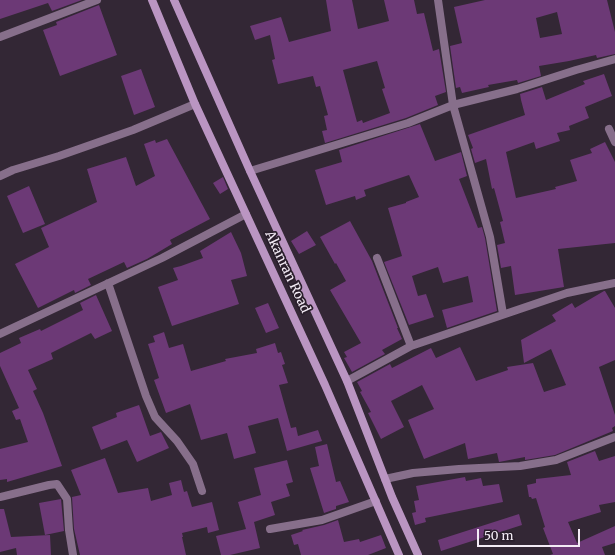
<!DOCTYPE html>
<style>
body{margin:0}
#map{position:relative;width:615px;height:555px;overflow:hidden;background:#332735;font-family:Merriweather,serif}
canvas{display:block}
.scale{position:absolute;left:477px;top:529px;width:103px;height:18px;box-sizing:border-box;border:2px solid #f3ebf5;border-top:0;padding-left:5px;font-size:12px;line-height:14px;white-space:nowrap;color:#f3ebf5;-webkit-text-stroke:3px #291e2b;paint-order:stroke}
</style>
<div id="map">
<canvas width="615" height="555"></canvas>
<div class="scale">50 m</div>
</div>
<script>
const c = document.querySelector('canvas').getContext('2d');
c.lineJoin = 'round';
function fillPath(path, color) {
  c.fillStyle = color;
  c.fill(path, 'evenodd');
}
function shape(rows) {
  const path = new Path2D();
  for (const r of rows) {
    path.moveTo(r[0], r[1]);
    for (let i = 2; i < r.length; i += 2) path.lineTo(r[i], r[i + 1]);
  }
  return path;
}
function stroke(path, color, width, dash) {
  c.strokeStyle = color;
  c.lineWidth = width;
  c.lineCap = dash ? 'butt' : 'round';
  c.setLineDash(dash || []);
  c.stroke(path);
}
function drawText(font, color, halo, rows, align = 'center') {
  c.font = font + ' Merriweather,serif';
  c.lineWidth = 3.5;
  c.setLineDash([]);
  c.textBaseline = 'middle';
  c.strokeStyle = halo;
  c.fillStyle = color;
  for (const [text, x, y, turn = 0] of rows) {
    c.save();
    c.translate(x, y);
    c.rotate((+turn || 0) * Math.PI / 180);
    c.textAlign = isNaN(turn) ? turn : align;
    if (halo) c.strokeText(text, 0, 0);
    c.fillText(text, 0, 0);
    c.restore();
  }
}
fillPath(shape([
 [0,0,82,0,52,11,48,3,0,19],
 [326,0,352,0,358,29,389,21,384,0,414,0,417,14,424,13,433,51,439,49,446,92,435,96,438,105,406,118,325,143,322,131,327,130,324,116,328,115,320,86,316,87,313,76,278,84,272,60,275,59,270,35,255,40,250,26,281,17,289,42,331,31],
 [377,61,385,88,382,89,390,113,363,123,362,120,357,122,343,70],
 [485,0,607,0,615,32,615,54,597,58,596,55,569,61,539,66,541,76,518,83,517,80,488,85,489,87,462,93,460,87,456,88,450,46,462,43,454,7],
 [557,12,562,34,540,38,536,18],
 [99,5,117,55,60,76,43,30,57,25,56,22],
 [141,69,155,107,134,115,121,76],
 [604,74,612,96,585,107,589,118,569,126,570,130,557,133,560,141,536,149,534,142,506,152,516,198,556,189,555,187,577,181,570,160,592,153,590,149,605,142,615,162,615,243,558,249,564,287,515,295,511,266,501,268,497,245,505,243,500,222,503,221,494,188,492,189,486,159,475,163,471,149,473,148,468,135,525,115,521,100,520,94,542,87,546,100,585,84,583,81],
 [420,124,435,161,461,152,467,176,459,179,478,228,482,227,485,238,497,311,447,328,442,310,473,302,468,276,443,283,438,267,412,276,418,296,426,294,434,317,409,325,384,262,402,256,388,208,406,203,406,202,419,197,409,175,364,190,366,196,356,200,355,196,326,205,315,170,342,162,339,150],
 [167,139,210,219,170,240,172,244,147,259,127,268,124,262,88,279,91,285,75,293,74,290,38,308,15,264,49,247,41,228,97,202,87,169,126,157,136,186,155,176,144,144,155,140,156,143],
 [223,177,228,189,220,194,213,183],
 [29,186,45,224,23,233,7,196],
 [350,221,372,261,398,328,397,328,402,339,382,350,385,354,352,372,344,358,347,357,344,352,361,343,330,290,346,281,336,263,335,264,320,237],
 [307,231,316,245,299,254,291,241],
 [231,232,241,253,247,276,231,280,239,304,172,326,158,287,178,280,173,268,181,266,203,258,200,251],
 [604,291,605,291,615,308,615,360,599,367,615,415,615,426,612,428,613,431,555,455,525,460,525,457,499,462,497,453,468,459,465,443,424,459,408,420,434,409,422,385,391,401,404,427,381,439,368,413,371,412,360,392,362,391,357,382,390,364,392,368,431,348,436,358,460,347,476,381,508,370,507,367,533,363,544,392,566,385,551,349,524,363,521,340,556,321,552,315,572,303,575,308],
 [96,295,112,331,95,339,91,333,51,353,53,359,28,370,37,389,33,391,43,413,62,466,7,482,7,479,0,480,0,449,28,442,20,419,16,420,12,411,19,408,0,366,0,353,21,343,19,338,40,329,41,331,83,310,80,303],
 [268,303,279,328,266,333,255,308],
 [164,332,169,348,183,344,191,371,226,361,225,359,257,353,256,349,275,343,278,353,281,352,285,364,282,365,288,383,279,385,291,428,296,427,298,436,318,430,322,441,287,451,278,418,248,426,256,453,234,459,227,433,201,440,190,404,166,413,154,380,159,378,148,344,155,342,153,336],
 [139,405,150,436,161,432,169,448,137,462,127,440,101,450,92,427,117,417,116,413],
 [327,444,336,482,340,481,349,502,336,506,336,509,324,513,310,468,319,466,315,447],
 [595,451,599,461,615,456,615,502,599,505,601,512,568,522,577,543,615,526,615,543,602,547,605,555,550,555,553,554,543,528,545,527,536,498,532,499,531,497,529,497,527,485,536,483,536,479,571,475,567,462],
 [105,458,118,493,148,488,151,501,172,495,169,483,181,480,184,492,187,491,192,507,212,502,219,530,208,533,207,527,182,533,183,537,182,537,186,555,80,555,74,529,72,497,81,495,71,470],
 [287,460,293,482,286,484,290,496,271,502,275,515,254,522,260,548,230,555,221,555,216,536,246,529,238,502,261,495,254,468],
 [465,477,466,481,481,478,483,486,499,484,503,502,425,518,426,522,415,525,412,513,416,512,414,501,419,500,416,486],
 [61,499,64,531,45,535,39,503],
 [0,509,4,509,11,537,50,535,51,555,17,555,16,548,0,552],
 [519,514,522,525,441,551,438,540],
 [338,520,344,542,359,539,360,542,381,535,386,548,368,555,301,555,298,544,294,545,291,535,303,531,302,530,324,525]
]), '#6c3976');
stroke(shape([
 [438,0,453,105,490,237,503,314],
 [0,37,97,0],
 [609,129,615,142],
 [250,171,408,123,453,105,517,89,576,70,615,59],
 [0,176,13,170,59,156,133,130,195,104],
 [377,258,411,346],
 [108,283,146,396,155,417,177,441,193,464,202,491],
 [0,334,162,258,246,214],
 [347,381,411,346,567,293,615,283],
 [385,479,413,473,459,469,520,466,556,460,615,437],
 [0,497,49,485,57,484,67,499,69,530,73,555],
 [270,529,322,520,376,501]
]), '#876f8b', 8);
stroke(shape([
 [152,0,195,104,325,385,399,555],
 [174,0,250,171,347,381,392,497,418,555]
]), '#ba95c2', 8);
drawText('13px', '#f3ebf5', '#291e2b', [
 ["Akanran Road",287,272,65]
]);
</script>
